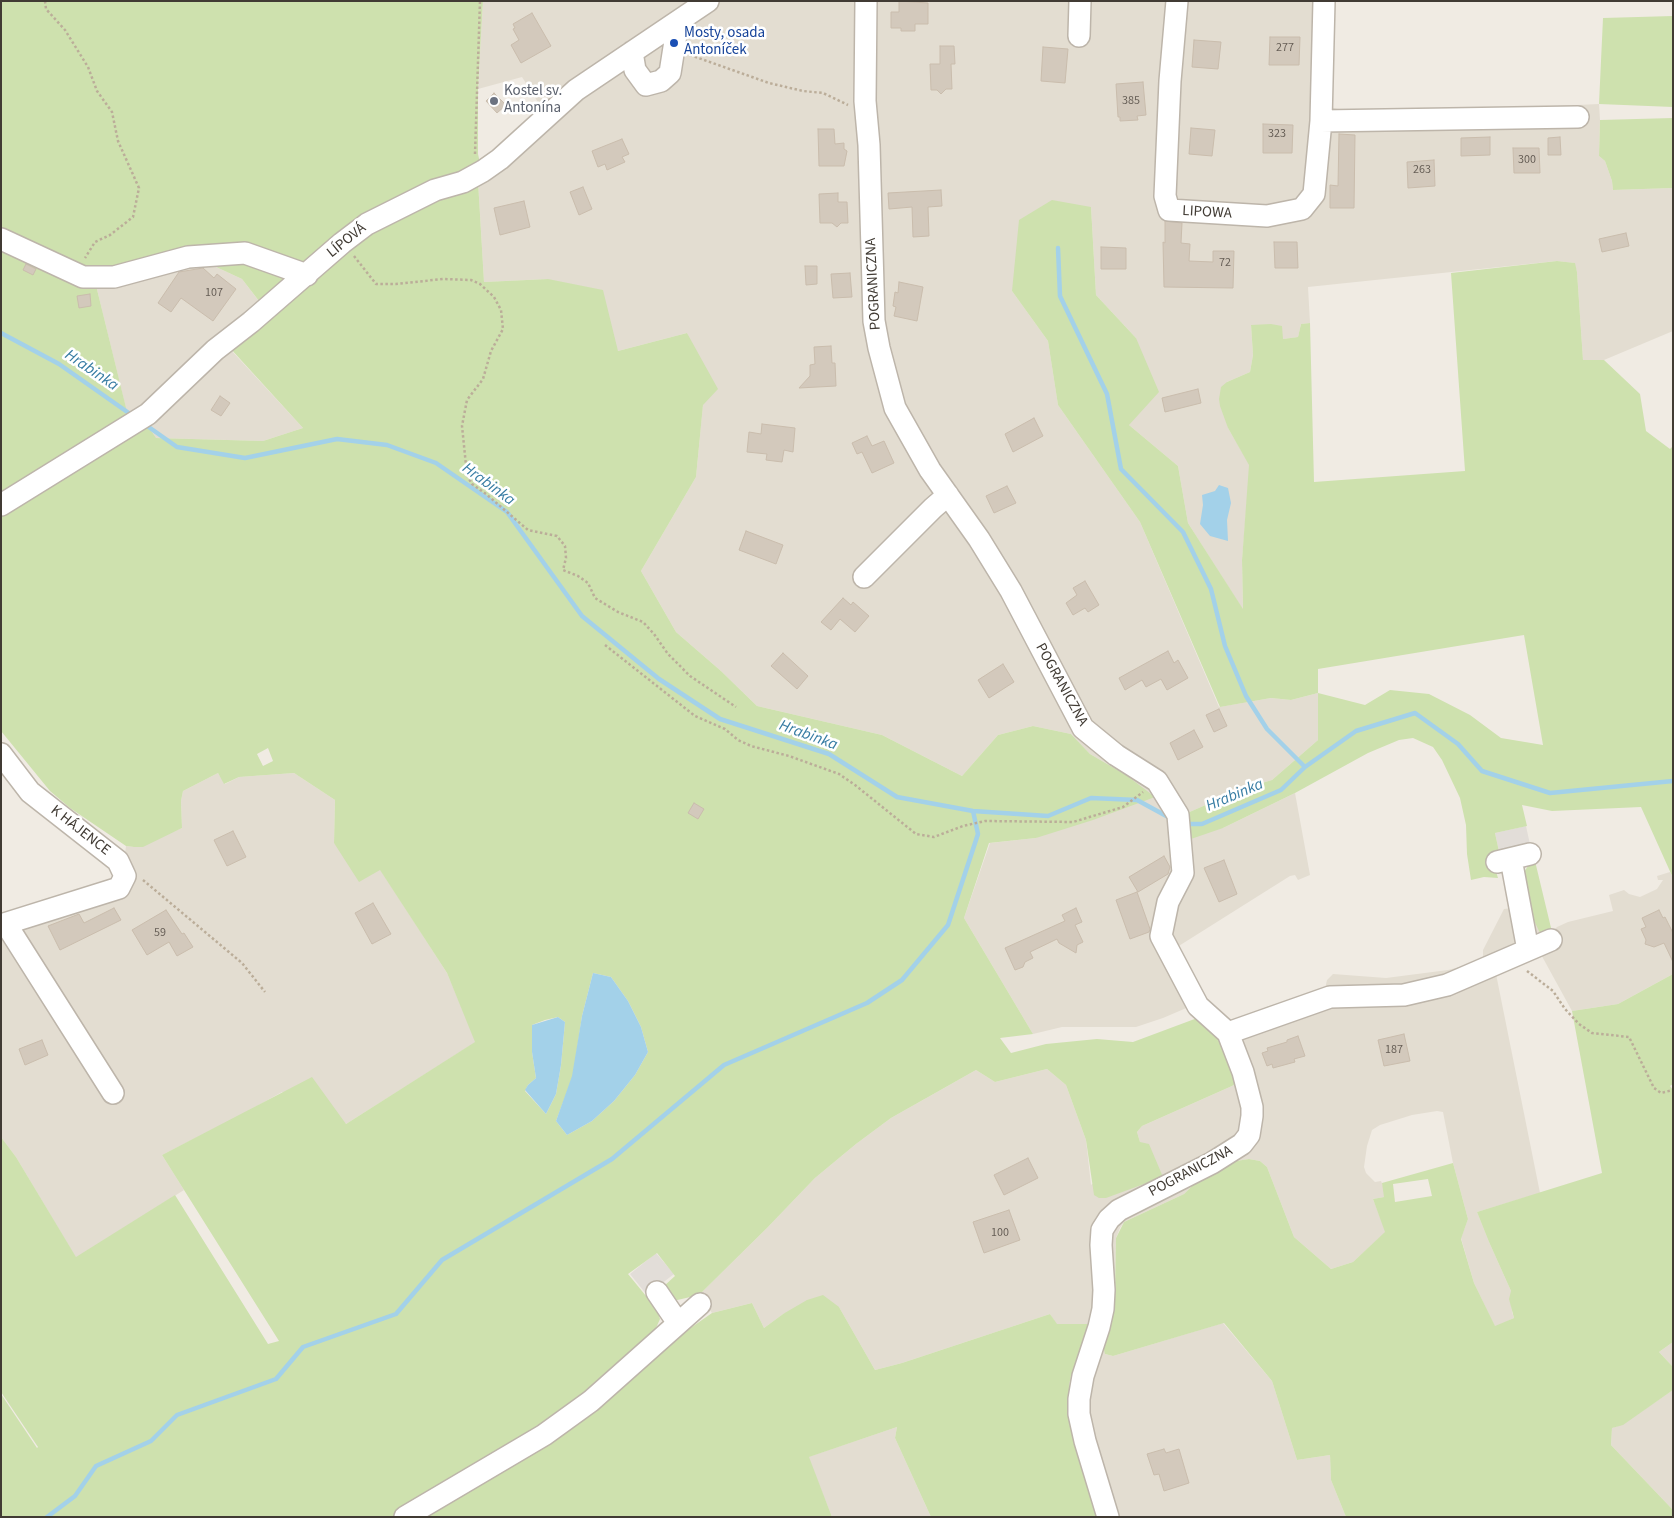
<!DOCTYPE html>
<meta charset="utf-8">
<style>
body{margin:0}
#map{position:relative;width:1674px;height:1518px;overflow:hidden;background:#f0ebe3;font-family:"Source Sans 3",sans-serif}
canvas{display:block}
.frame{position:absolute;inset:0;border:2px solid #413b34;pointer-events:none}
</style>
<div id="map">
<canvas width="1674" height="1518"></canvas>
<div class="frame"></div>
</div>
<script>
const c = document.querySelector('canvas').getContext('2d');
c.lineJoin = 'round';
function fillPath(path, color) {
  c.fillStyle = color;
  c.fill(path, 'evenodd');
}
function shape(rows) {
  const path = new Path2D();
  for (const r of rows) {
    path.moveTo(r[0], r[1]);
    for (let i = 2; i < r.length; i += 2) path.lineTo(r[i], r[i + 1]);
  }
  return path;
}
function stroke(path, color, width, dash) {
  c.strokeStyle = color;
  c.lineWidth = width;
  c.lineCap = dash ? 'butt' : 'round';
  c.setLineDash(dash || []);
  c.stroke(path);
}
function drawText(font, color, halo, rows, align = 'center') {
  c.font = font + ' "Source Sans 3",sans-serif';
  c.lineWidth = 5;
  c.setLineDash([]);
  c.textBaseline = 'middle';
  c.strokeStyle = halo;
  c.fillStyle = color;
  for (const [text, x, y, turn = 0] of rows) {
    c.save();
    c.translate(x, y);
    c.rotate((+turn || 0) * Math.PI / 180);
    c.textAlign = isNaN(turn) ? turn : align;
    if (halo) c.strokeText(text, 0, 0);
    c.fillText(text, 0, 0);
    c.restore();
  }
}
fillPath(shape([
 [483,1,1333,1,1330,107,1343,110,1430,112,1599,104,1600,120,1599,156,1605,161,1612,181,1613,190,1673,188,1673,331,1604,360,1583,360,1577,272,1574,263,1557,261,1308,287,1310,323,1301,324,1298,337,1283,339,1251,325,1253,355,1250,372,1227,382,1228,428,1250,465,1242,560,1243,610,1188,523,1178,466,1129,425,1136,338,1096,295,1091,207,1012,291,1048,341,1058,405,1140,522,1219,707,1271,698,1291,700,1318,693,1318,740,1272,780,1242,789,1185,814,1223,828,1295,793,1310,875,1298,880,1295,875,1290,876,1174,949,1191,1006,1163,1018,1136,1027,1062,1027,1033,1034,964,918,990,843,1036,838,1126,775,1090,754,1071,734,1033,726,998,735,962,776,882,735,757,706,721,671,676,632,641,571,696,477,703,404,687,333,618,351,548,279,484,282,478,181,480,163,541,107,522,77,478,89],
 [186,253,242,279,271,317,230,349,303,428,263,441,156,438,132,433,92,269],
 [218,773,225,784,239,777,294,773,335,800,334,843,380,869,447,973,476,1042,346,1124,282,1092,241,1115,162,1155,184,1190,76,1258,16,1157,1,1137,1,930,120,892,126,846,134,847,182,828,181,801,183,791],
 [1670,872,1673,878,1673,974,1618,1004,1572,1011,1538,949,1527,962,1512,963,1495,969,1540,1193,1477,1212,1489,1242,1511,1291,1512,1312,1514,1318,1495,1327,1474,1283,1461,1238,1468,1219,1453,1163,1443,1112,1437,1111,1412,1115,1380,1125,1372,1130,1367,1146,1364,1167,1366,1173,1375,1182,1381,1181,1384,1188,1384,1197,1373,1199,1386,1232,1353,1262,1331,1269,1294,1237,1267,1167,1260,1161,1249,1159,1236,1161,1195,1183,1184,1194,1124,1222,1120,1228,1116,1238,1115,1292,1107,1329,1105,1354,1113,1356,1223,1323,1272,1381,1297,1460,1330,1455,1331,1480,1346,1517,1099,1517,1070,1414,1069,1386,1071,1375,1078,1365,1088,1324,1056,1324,1050,1314,902,1363,875,1370,839,1307,783,1314,764,1328,752,1303,712,1313,699,1295,767,1228,815,1178,856,1144,891,1118,976,1070,995,1082,1047,1069,1066,1085,1086,1140,1091,1185,1140,1142,1137,1132,1142,1126,1232,1086,1240,1080,1238,1020,1269,1006,1325,989,1327,980,1333,974,1386,978,1448,970,1475,963,1483,959,1483,950,1504,909,1527,906,1552,932,1557,927,1568,922,1613,911,1609,895,1624,890,1629,894,1640,897,1657,889,1663,880,1658,880,1657,876],
 [1673,1342,1673,1367,1659,1352],
 [1673,1390,1673,1510,1611,1445,1612,1428,1623,1424],
 [897,1427,895,1438,931,1517,832,1517,808,1457]
]), '#e3ddd1');
fillPath(shape([
 [1526,826,1531,849,1500,856,1495,833],
 [656,1253,674,1274,647,1295,630,1274]
]), '#e2ddd8');
fillPath(shape([
 [1,1,483,1,478,89,478,154,480,163,448,180,414,191,386,203,352,223,259,301,242,279,186,253,92,269,132,432,147,425,156,438,263,441,303,428,230,348,271,317,364,234,426,202,478,181,484,282,548,279,603,290,618,351,687,333,718,389,703,405,696,477,641,571,676,632,721,671,757,706,882,735,962,776,998,735,1033,726,1071,734,1090,754,1126,775,1155,797,1093,820,1036,838,989,843,964,918,1033,1034,1000,1038,1011,1053,1046,1044,1097,1039,1133,1042,1200,1017,1221,1036,1241,1080,1232,1086,1142,1126,1137,1132,1140,1142,1149,1144,1163,1177,1106,1198,1099,1198,1094,1195,1086,1140,1066,1085,1047,1069,995,1082,976,1070,891,1118,856,1144,815,1178,767,1228,699,1295,673,1301,663,1290,664,1286,675,1276,657,1253,628,1274,646,1296,649,1295,656,1306,660,1319,656,1328,583,1403,541,1432,397,1517,1,1517,1,1394,37,1448,38,1447,1,1392,1,1137,16,1157,76,1257,175,1195,268,1344,279,1341,162,1155,312,1077,346,1124,475,1042,447,973,380,870,359,882,334,843,335,800,294,773,239,777,224,784,218,773,183,791,181,801,182,828,143,847,134,847,126,846,70,808,50,791,1,731],
 [268,748,273,761,263,766,257,754],
 [593,973,611,977,628,1001,641,1027,648,1052,635,1075,614,1101,592,1121,567,1135,556,1121,573,1076,582,1016],
 [558,1017,565,1022,561,1065,556,1094,546,1114,525,1091,528,1085,536,1078,532,1052,532,1025,545,1020],
 [1673,16,1673,107,1599,104,1603,18],
 [1673,118,1673,188,1613,190,1612,181,1605,161,1599,156,1600,120],
 [1052,200,1091,207,1096,295,1136,338,1159,392,1129,425,1178,466,1188,523,1243,609,1242,560,1249,465,1228,428,1220,406,1219,399,1221,387,1227,382,1250,372,1253,355,1251,325,1271,324,1282,326,1283,339,1298,337,1301,324,1310,323,1314,482,1465,471,1451,273,1557,261,1575,263,1577,272,1583,360,1604,360,1640,394,1646,431,1670,449,1673,446,1673,878,1641,807,1552,811,1522,805,1527,826,1495,833,1500,856,1492,859,1498,878,1484,877,1471,880,1467,854,1466,825,1460,798,1442,760,1433,747,1413,738,1399,740,1368,753,1295,793,1223,828,1188,840,1185,814,1242,789,1272,780,1318,740,1318,693,1291,700,1271,698,1220,707,1140,522,1058,405,1048,341,1012,291,1019,220],
 [1524,635,1543,745,1501,738,1470,715,1429,694,1390,690,1365,705,1318,693,1318,669],
 [1535,861,1552,932,1540,933,1527,906,1522,875,1530,863],
 [1673,974,1673,1084,1670,1086,1673,1090,1673,1342,1659,1352,1673,1367,1673,1390,1623,1425,1612,1428,1611,1445,1673,1510,1673,1517,1346,1517,1331,1480,1330,1455,1297,1460,1272,1381,1224,1323,1113,1356,1105,1354,1103,1345,1115,1292,1116,1238,1124,1222,1184,1194,1195,1183,1236,1161,1249,1159,1260,1161,1267,1167,1294,1237,1331,1269,1353,1262,1385,1232,1373,1199,1384,1197,1382,1183,1453,1163,1468,1219,1461,1239,1474,1283,1495,1326,1514,1318,1509,1299,1511,1291,1489,1242,1477,1212,1602,1173,1572,1011,1618,1004],
 [1428,1179,1432,1196,1395,1202,1393,1184],
 [823,1295,839,1307,875,1370,902,1363,1050,1314,1057,1324,1088,1324,1078,1365,1071,1375,1069,1386,1070,1414,1099,1517,931,1517,895,1438,897,1427,809,1457,832,1517,419,1517,583,1420,649,1357,712,1313,752,1303,764,1328,783,1314,807,1300]
]), '#cee1ae');
fillPath(shape([
 [1219,485,1228,488,1231,503,1227,520,1228,541,1210,536,1200,524,1203,505,1202,495,1215,491],
 [593,973,611,977,628,1001,641,1027,648,1052,635,1075,614,1101,592,1121,567,1135,556,1121,572,1076,582,1016],
 [558,1017,565,1022,561,1065,556,1094,546,1114,525,1090,528,1085,536,1078,532,1052,532,1025]
]), '#a3d1e9');
stroke(shape([
 [1058,248,1060,296,1107,394,1121,469,1183,532,1211,589,1225,646,1246,696,1267,729,1305,767],
 [1,333,59,364,133,416],
 [143,423,177,447,245,458,337,439,387,445,436,463,507,512,582,616,659,679,720,719,829,754,897,797,973,811,1048,816,1091,798,1137,800,1170,818],
 [1184,824,1202,824,1281,790,1305,767,1356,731,1415,713,1458,744,1482,771,1550,793,1673,781],
 [47,1517,75,1496,96,1466,151,1441,177,1415,276,1379,303,1347,396,1314,442,1260,612,1159,724,1065,867,1003,902,980,948,925,978,834,973,811]
]), '#a3d1e9', 4.5);
const building = shape([
 [899,1,928,3,928,24,915,24,915,31,901,31,901,28,891,28,891,12,899,12,899,1],
 [532,13,551,46,521,63,511,45,519,40,513,29,515,28,513,24,532,13],
 [1270,37,1300,37,1299,65,1269,65,1270,37],
 [1194,40,1221,42,1218,69,1192,67,1194,40],
 [940,46,954,46,955,64,951,64,952,89,946,89,941,94,937,90,931,90,930,64,940,64,940,46],
 [1043,47,1068,49,1065,83,1041,81,1043,47],
 [1143,82,1146,115,1137,116,1138,120,1120,121,1120,117,1118,117,1116,84,1143,82],
 [494,93,506,105,497,113,486,101,494,93],
 [1263,124,1293,125,1292,153,1263,153,1263,124],
 [1191,128,1215,130,1212,156,1189,154,1191,128],
 [818,129,834,129,835,144,844,143,844,149,847,151,844,166,819,166,818,129],
 [1339,134,1355,135,1354,208,1330,208,1330,185,1338,186,1339,134],
 [1490,137,1490,155,1461,156,1461,138,1490,137],
 [1560,137,1561,155,1548,155,1548,138,1560,137],
 [622,139,629,154,622,157,625,162,607,170,605,164,598,167,592,151,622,139],
 [1513,148,1539,148,1540,173,1514,173,1513,148],
 [1434,160,1435,186,1408,188,1407,162,1434,160],
 [583,187,592,209,579,215,570,192,583,187],
 [941,190,942,206,928,207,929,236,913,237,912,207,889,209,888,193,941,190],
 [838,193,838,202,847,202,848,223,841,223,837,227,832,223,820,223,819,194,838,193],
 [524,201,530,227,500,235,494,208,524,201],
 [1165,221,1182,223,1181,243,1190,244,1189,261,1213,262,1213,251,1234,251,1233,288,1164,287,1163,242,1165,243,1165,221],
 [1626,233,1629,246,1602,252,1599,239,1626,233],
 [1274,242,1297,242,1298,268,1275,268,1274,242],
 [1101,247,1126,248,1126,269,1101,269,1101,247],
 [26,264,36,269,33,275,23,270,26,264],
 [805,266,817,266,817,284,806,285,805,266],
 [203,268,214,278,217,274,236,289,213,321,181,298,171,312,158,303,179,272,203,268],
 [850,273,852,297,833,298,831,274,850,273],
 [899,282,923,287,917,321,894,316,896,307,893,306,895,292,898,293,899,282],
 [90,294,91,306,79,308,77,296,90,294],
 [831,346,832,363,835,363,836,386,799,388,810,376,810,365,815,364,814,347,831,346],
 [1198,389,1201,403,1165,412,1162,398,1198,389],
 [220,396,230,403,221,416,211,410,220,396],
 [1034,418,1043,436,1013,452,1005,434,1034,418],
 [762,424,795,428,793,452,784,450,782,462,766,460,767,454,747,452,749,432,761,434,762,424],
 [867,436,872,446,884,441,894,463,872,473,862,452,857,454,852,443,867,436],
 [1007,486,1016,503,994,513,986,496,1007,486],
 [746,531,783,545,776,564,739,550,746,531],
 [1085,581,1099,605,1088,612,1085,608,1073,615,1066,603,1077,595,1073,588,1085,581],
 [843,598,851,605,853,602,869,616,855,632,840,619,831,630,821,622,843,598],
 [1168,651,1174,663,1178,660,1188,678,1167,690,1161,679,1146,687,1142,680,1125,690,1119,678,1168,651],
 [783,653,808,676,797,689,771,666,783,653],
 [1003,664,1014,682,989,698,978,680,1003,664],
 [1219,709,1227,726,1214,732,1206,715,1219,709],
 [1194,730,1203,747,1178,760,1170,743,1194,730],
 [694,803,704,809,698,819,688,813,694,803],
 [233,831,246,857,227,866,214,840,233,831],
 [1164,856,1170,867,1168,874,1138,892,1129,877,1164,856],
 [1224,860,1237,894,1219,902,1204,868,1224,860],
 [1137,892,1150,929,1149,932,1130,939,1116,900,1137,892],
 [373,903,391,934,372,944,355,913,373,903],
 [114,908,121,920,60,950,48,926,79,914,84,923,114,908],
 [1076,908,1082,922,1075,925,1083,942,1077,945,1076,953,1059,943,1057,939,1030,952,1033,958,1025,962,1023,967,1015,970,1005,948,1065,921,1062,915,1076,908],
 [166,910,182,934,184,933,193,947,177,956,169,942,147,955,132,930,166,910],
 [1659,910,1663,918,1665,917,1673,933,1673,962,1664,943,1654,947,1645,944,1646,940,1641,929,1646,927,1642,918,1659,910],
 [1404,1034,1410,1061,1384,1066,1378,1040,1404,1034],
 [1298,1036,1305,1056,1294,1059,1295,1062,1273,1068,1272,1064,1267,1066,1262,1053,1268,1051,1267,1048,1287,1042,1287,1040,1298,1036],
 [42,1040,48,1055,25,1065,19,1049,42,1040],
 [1028,1158,1038,1178,1004,1195,994,1175,1028,1158],
 [1009,1210,1020,1240,984,1253,973,1222,1009,1210],
 [1164,1449,1166,1453,1179,1449,1189,1483,1164,1491,1159,1474,1154,1475,1147,1454,1164,1449]
]);
fillPath(building, '#d3c9bc');
stroke(building, '#cabdad', 1);
const minor = shape([
 [866,1,865,101,869,145,874,321,879,348,895,408,930,470,979,539,1011,591,1083,728,1116,755,1157,781,1178,815,1183,873,1168,902,1161,936,1198,1006,1228,1033,1243,1072,1252,1107,1252,1116,1249,1135,1242,1144,1212,1163,1119,1210,1109,1219,1102,1230,1101,1245,1104,1290,1103,1309,1099,1327,1083,1376,1079,1399,1079,1414,1085,1441,1108,1517],
 [1177,1,1170,81,1165,196,1169,210,1267,216,1302,209,1314,194,1321,121,1324,1],
 [1079,36,1080,1],
 [632,52,635,70,646,85,661,81,670,73,678,22],
 [1321,121,1578,117],
 [1,239,83,277,114,277,188,257,245,253,307,275],
 [1,505,148,414,215,350,251,322,342,243,367,224,435,190,463,182,483,171,500,159,576,90,708,1],
 [864,577,933,508,948,495],
 [1,754,30,792,118,861,125,876,119,888,1,925],
 [1511,859,1528,950],
 [1497,862,1530,854],
 [6,924,113,1093],
 [1228,1033,1330,997,1404,995,1447,985,1551,940],
 [657,1292,678,1323],
 [405,1517,544,1435,591,1401,700,1304]
]);
stroke(minor, '#bdb5aa', 24);
stroke(shape([
 [45,1,46,9,65,30,88,67,97,91,112,112,118,141,139,188,133,217,110,235,95,242,85,258],
 [690,55,769,83,803,91,823,93,848,105],
 [475,154,480,1],
 [354,256,376,284,396,284,443,279,471,280,480,284,494,297,501,310,503,329,491,351,483,379,467,400,462,426,467,475,472,484,486,494,528,530,557,536,565,546,566,558,563,570,578,576,588,583,595,598,618,612,643,622,654,634,668,654,690,676,736,707],
 [605,645,695,716,725,729,738,740,751,746,789,756,839,774,855,785,916,834,934,837,963,826,985,821,1073,822,1123,807,1143,792],
 [143,880,242,963,265,992],
 [1527,971,1553,991,1565,1009,1579,1024,1592,1033,1629,1037,1654,1088,1661,1093,1673,1090]
]), '#bbad99', 2.5, [2.5, 2.5]);
stroke(minor, '#fff', 21);
for (const [x, y, r, color] of [
 [674,43,5,"#1a4fb4"],
 [494,101,5,"#6b7280"]
]) {
  const dot = new Path2D();
  dot.arc(x, y, r, 0, 2 * Math.PI);
  c.fillStyle = color;
  c.fill(dot);
  stroke(dot, '#fff', 2);
}
drawText('12px', '#665e56', null, [
 ["277",1285,48],
 ["385",1131,101],
 ["323",1277,134],
 ["300",1527,160],
 ["263",1422,170],
 ["72",1225,263],
 ["107",214,293],
 ["59",160,933],
 ["187",1394,1050],
 ["100",1000,1233]
]);
drawText('15px', '#164399', '#fff', [
 ["Mosty, osada",684,34],
 ["Antoníček",684,51]
], 'left');
drawText('15px', '#5b616d', '#fff', [
 ["Kostel sv.",504,92],
 ["Antonína",504,109]
], 'left');
drawText('15px', '#413b34', '#fff', [
 ["LIPOWA",1207,213,3],
 ["LÍPOVÁ",347,241,-39],
 ["POGRANICZNA",874,284,-93],
 ["POGRANICZNA",1061,685,61],
 ["K HÁJENCE",80,831,38],
 ["POGRANICZNA",1191,1172,-28]
]);
drawText('italic 16px', '#377ca3', '#fff', [
 ["Hrabinka",91,371,34],
 ["Hrabinka",488,485,36],
 ["Hrabinka",808,736,20],
 ["Hrabinka",1235,796,-23]
]);
</script>
